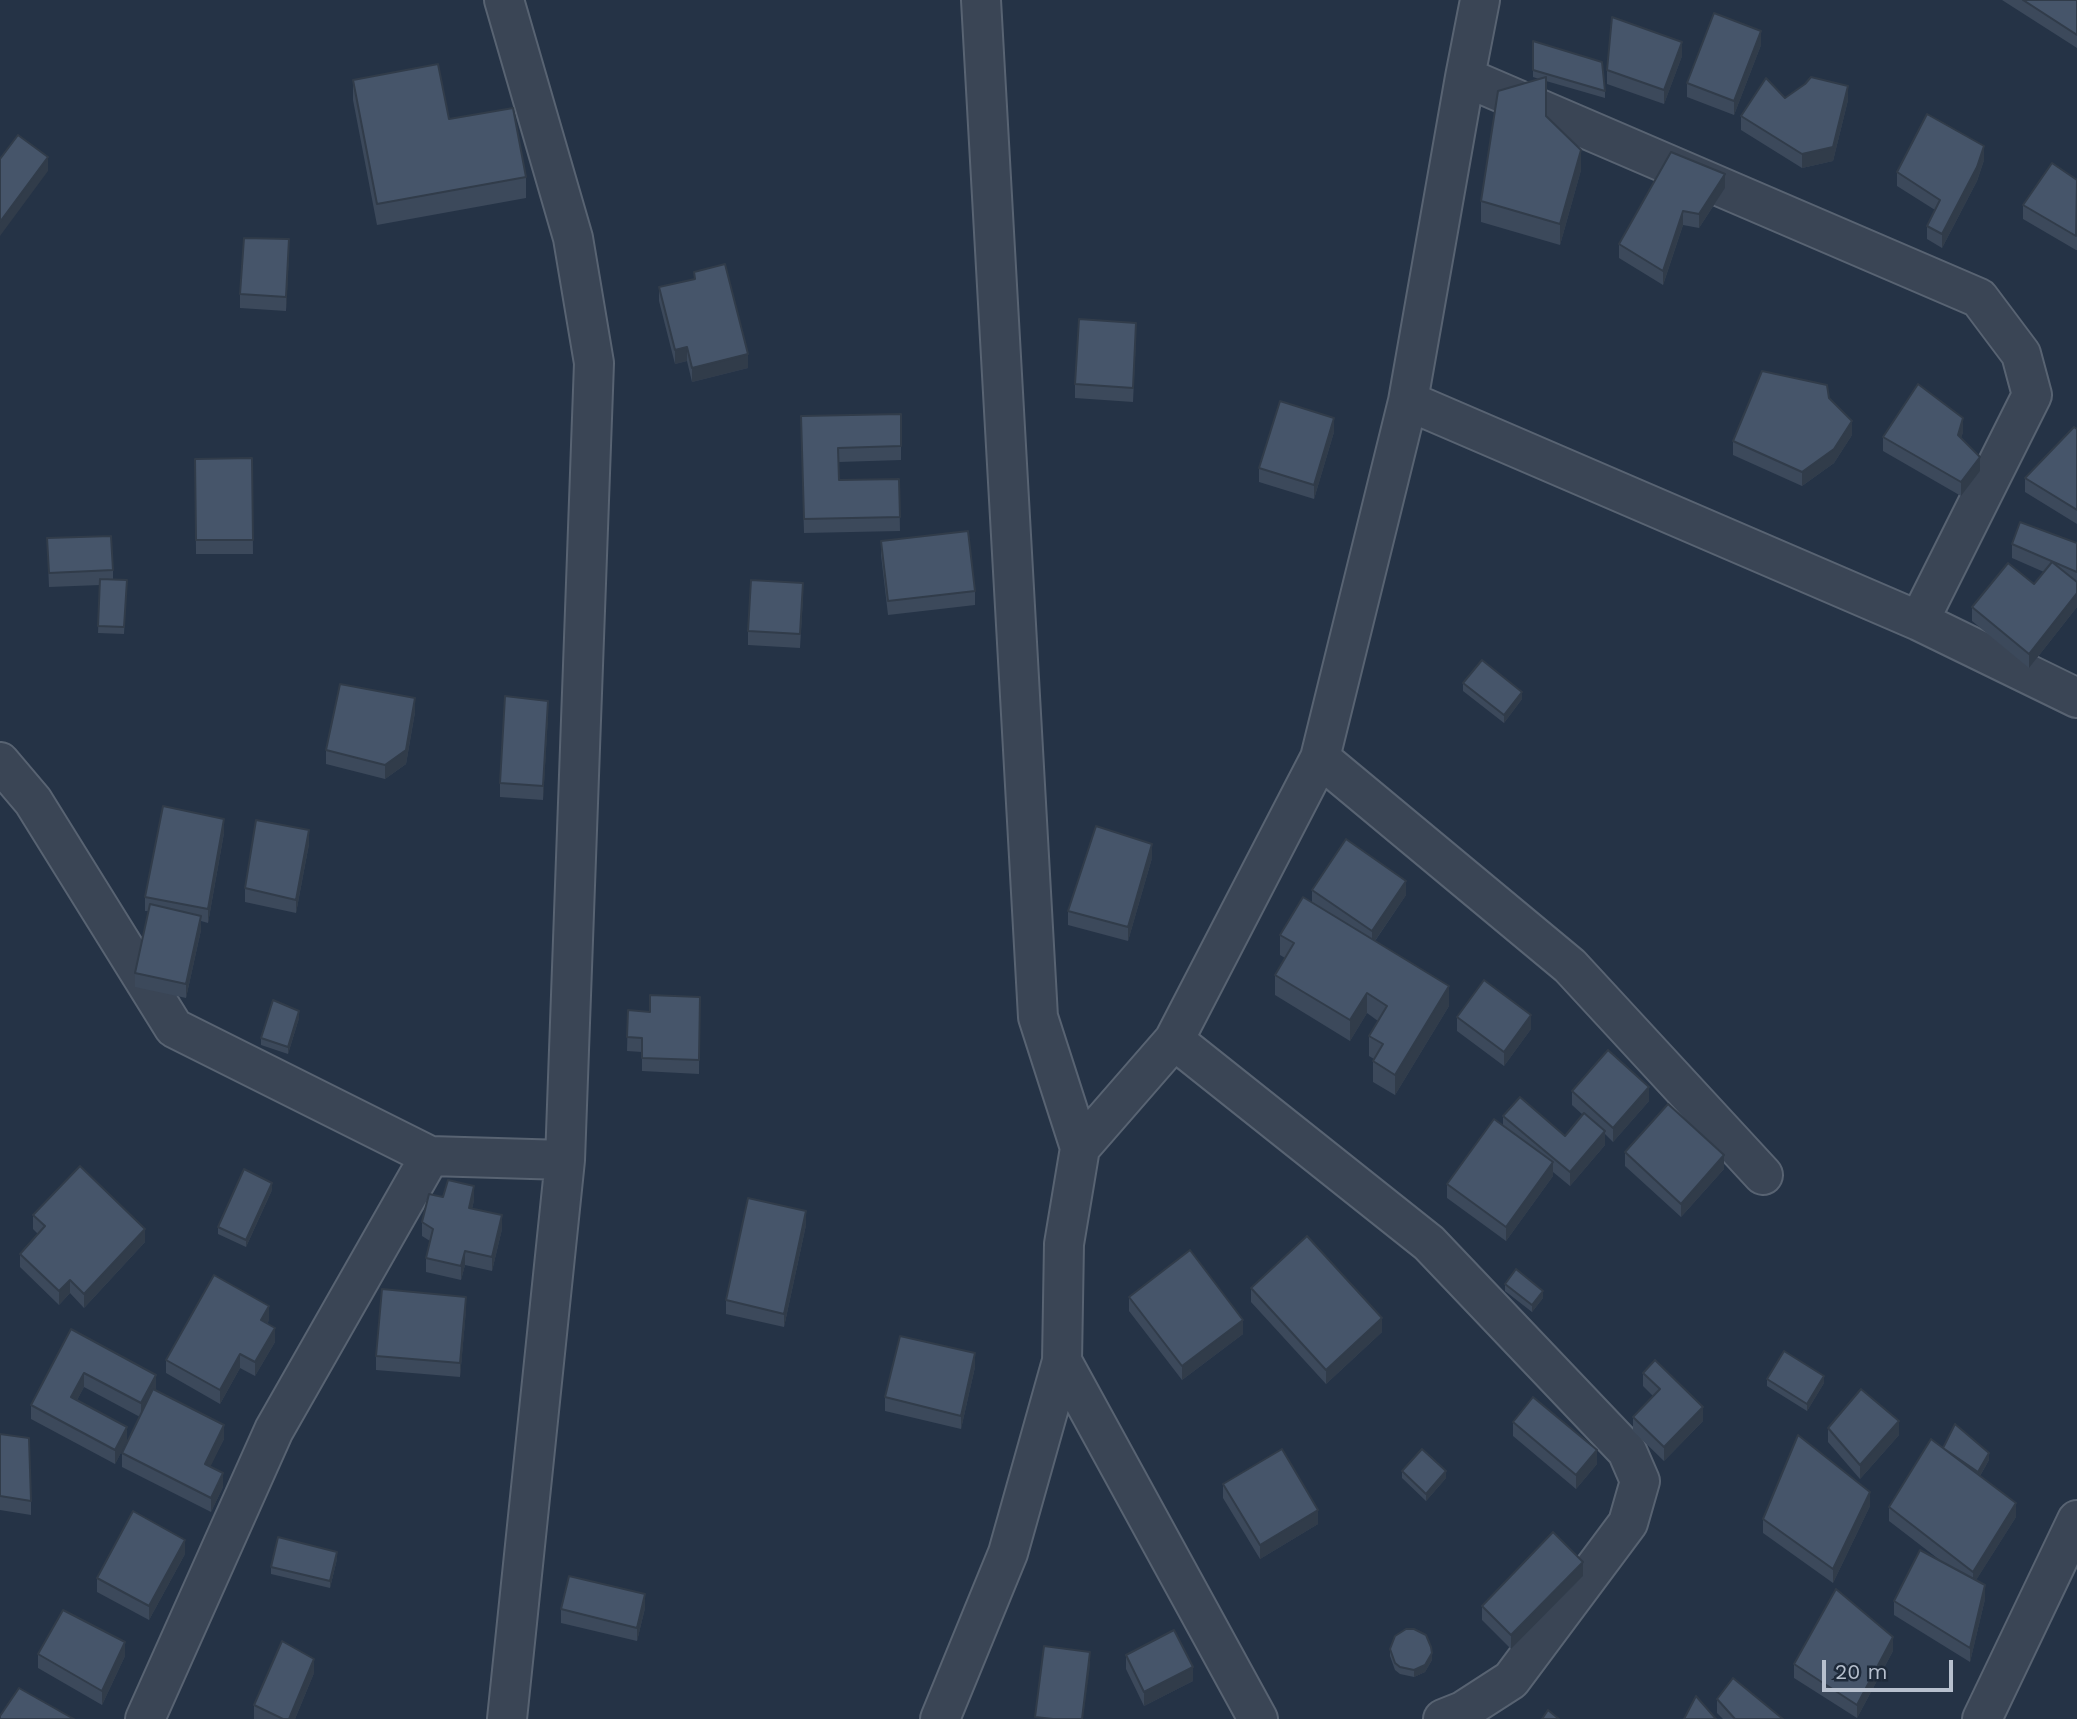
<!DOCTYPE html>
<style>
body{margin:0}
#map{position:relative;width:2077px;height:1719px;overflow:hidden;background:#253346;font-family:"Work Sans",sans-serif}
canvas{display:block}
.scale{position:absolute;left:1822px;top:1660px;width:131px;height:32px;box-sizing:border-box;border:4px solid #b7c0ce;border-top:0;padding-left:9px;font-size:21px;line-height:24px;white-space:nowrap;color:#b7c0ce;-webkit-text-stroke:5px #1e2a3a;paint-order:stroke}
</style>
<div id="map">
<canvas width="2077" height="1719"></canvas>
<div class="scale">20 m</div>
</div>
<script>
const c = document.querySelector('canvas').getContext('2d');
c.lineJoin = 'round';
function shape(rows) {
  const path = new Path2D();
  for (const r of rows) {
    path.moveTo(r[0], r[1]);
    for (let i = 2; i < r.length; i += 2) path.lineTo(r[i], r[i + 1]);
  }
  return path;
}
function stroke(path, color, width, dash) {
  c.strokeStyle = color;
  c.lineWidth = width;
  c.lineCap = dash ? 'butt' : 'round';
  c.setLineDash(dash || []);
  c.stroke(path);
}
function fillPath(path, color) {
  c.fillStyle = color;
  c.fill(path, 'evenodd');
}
const minor = shape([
 [504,0,573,238,594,363,565,1160,507,1719],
 [1465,77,1979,298,2021,354,2032,395,1919,621],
 [1408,401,1919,621,2077,698],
 [1320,758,1570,966,1763,1175],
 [0,762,33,801,174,1028,430,1156,565,1160],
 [1174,1040,1429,1243,1627,1451,1640,1481,1628,1523,1511,1680,1463,1711,1443,1719],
 [1080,1148,1174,1040,1320,758,1408,401,1465,77,1480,0],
 [1062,1361,1258,1719],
 [145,1719,274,1430,430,1156],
 [940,1719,1008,1553,1062,1361,1064,1244,1080,1148,1038,1017,981,0],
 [1982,1719,2077,1520]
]);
stroke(minor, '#586372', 42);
stroke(minor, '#3a4555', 38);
fillPath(shape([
 [2002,0,2077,0,2077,48],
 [1533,41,1605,91,1605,98,1546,81,1546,116,1581,170,1560,245,1481,222,1481,201,1539,79,1533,77],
 [1761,45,1734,115,1687,97,1687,83],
 [1682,56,1664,104,1607,84,1607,70],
 [353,80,449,119,526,177,526,198,377,225,353,100],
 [1785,98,1848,100,1833,161,1802,168,1741,130,1741,116],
 [1984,160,1977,181,1942,248,1927,239,1927,226,1935,210,1897,186,1897,172],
 [2077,180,2077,250,2076,250,2023,219,2023,205],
 [1725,188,1699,228,1683,225,1663,285,1619,258,1619,244],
 [289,253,286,311,240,308,240,294],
 [694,272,748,368,692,382,687,361,675,364,659,301,659,287,694,279],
 [1136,337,1133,402,1075,398,1075,384],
 [1829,398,1852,435,1834,463,1802,486,1733,455,1733,441],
 [901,414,901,460,839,462,839,480,899,479,900,531,804,533,801,430],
 [2077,429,2077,524,2025,492,2025,478],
 [1334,432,1314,499,1259,482,1259,468],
 [1963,432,1961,438,1980,471,1961,496,1883,451,1883,437],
 [252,458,253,554,196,554,195,459],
 [47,538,113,570,113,580,127,580,124,634,98,633,100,585,49,587],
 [881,541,975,591,975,605,888,615,881,555],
 [2077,543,2077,607,2029,668,1972,621,1972,607,2034,584,2044,572,2012,558,2012,544],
 [803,597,800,648,748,645,748,631],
 [1463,683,1522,699,1504,723,1463,691],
 [415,712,406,764,385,779,326,764,326,750],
 [548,715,543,800,500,797,500,783],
 [224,833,208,923,201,921,201,930,186,998,135,987,135,973,148,911,145,911,145,897],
 [309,844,296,913,245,902,245,888],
 [1152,858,1128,941,1068,925,1068,911],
 [1312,890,1406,895,1375,941,1449,1006,1395,1095,1373,1082,1373,1061,1374,1059,1369,1056,1369,1036,1378,1021,1367,1013,1350,1041,1275,995,1275,975,1285,958,1280,955,1280,935,1312,902],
 [700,997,699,1074,642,1071,642,1052,627,1051,628,1010,650,1012],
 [1457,1017,1531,1029,1504,1066,1457,1031],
 [299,1018,288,1054,261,1045,261,1038],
 [1572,1091,1649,1101,1613,1142,1605,1134,1605,1145,1570,1186,1553,1172,1553,1176,1506,1241,1447,1198,1447,1184,1503,1126,1503,1116,1565,1136,1583,1115,1572,1105],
 [1625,1152,1724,1169,1681,1217,1625,1166],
 [272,1190,246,1247,218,1234,218,1227],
 [443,1197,474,1200,472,1209,502,1229,492,1271,465,1265,461,1280,426,1272,426,1258,430,1241,422,1236,422,1222],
 [33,1215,145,1242,84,1308,70,1293,59,1305,20,1267,20,1254,38,1234,33,1229],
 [806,1225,784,1327,726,1314,726,1300],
 [1505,1284,1543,1298,1532,1312,1505,1291],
 [1251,1288,1382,1332,1326,1384,1251,1302],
 [1129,1297,1243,1334,1182,1380,1129,1311],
 [466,1310,460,1377,376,1370,376,1356],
 [269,1320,267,1324,275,1342,255,1376,240,1368,220,1404,166,1373,166,1360],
 [71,1329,156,1389,155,1390,224,1439,210,1466,223,1487,211,1512,122,1467,122,1453,140,1417,84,1387,77,1400,127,1441,115,1464,31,1419,31,1405],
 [975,1367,961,1429,885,1411,885,1397],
 [1643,1373,1703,1421,1664,1461,1633,1431,1633,1417,1653,1396,1643,1386],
 [1767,1379,1824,1383,1807,1411,1767,1386],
 [1513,1422,1597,1464,1576,1489,1513,1436],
 [1828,1428,1899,1435,1860,1479,1828,1442],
 [0,1434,31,1501,31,1515,0,1510],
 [1943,1448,1989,1460,1980,1476,2016,1517,1976,1580,1985,1599,1970,1662,1894,1615,1894,1601,1941,1561,1889,1521,1889,1507],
 [1402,1471,1446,1478,1426,1501,1402,1478],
 [1223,1484,1318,1524,1260,1559,1223,1498],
 [1870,1506,1833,1583,1763,1533,1763,1519],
 [185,1554,149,1620,97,1592,97,1578],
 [337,1559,330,1588,271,1574,271,1567],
 [1583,1576,1511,1649,1482,1620,1482,1606],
 [645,1608,637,1641,561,1623,561,1609],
 [1390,1649,1432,1660,1425,1672,1414,1677,1400,1674,1395,1670,1390,1656],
 [1893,1651,1857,1718,1794,1678,1794,1664],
 [38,1654,125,1656,102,1705,38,1668],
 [1126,1655,1193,1681,1144,1706,1126,1669],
 [314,1673,295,1719,254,1719,254,1705],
 [1717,1699,1783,1719,1723,1719,1717,1713]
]), '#3c495b');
fillPath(shape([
 [1761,31,1761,45,1734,115,1734,101],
 [1682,42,1682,56,1664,104,1664,90],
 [1848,86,1848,100,1833,161,1802,168,1802,154],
 [1984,146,1984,160,1977,181,1942,248,1942,234],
 [1581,150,1581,170,1560,245,1560,224],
 [48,157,48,171,0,236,0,222],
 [1725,174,1725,188,1699,228,1699,214],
 [1683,211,1683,225,1663,285,1663,271],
 [289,239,289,253,286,311,286,297],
 [687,347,687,361,675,364,675,350],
 [748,354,748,368,692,382,692,368],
 [1334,418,1334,432,1314,499,1314,485],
 [1963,418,1963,432,1958,449,1958,435],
 [1852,421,1852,435,1834,463,1802,486,1802,472],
 [1980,457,1980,471,1961,496,1961,482],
 [2077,593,2077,607,2029,668,2029,654],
 [1522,692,1522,699,1504,723,1504,715],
 [415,698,415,712,406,764,385,779,385,765],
 [548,701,548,715,543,800,543,786],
 [224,819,224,833,208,923,208,909],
 [309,830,309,844,296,913,296,900],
 [1152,844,1152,858,1128,941,1128,927],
 [1406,881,1406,895,1372,945,1372,931],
 [201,916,201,930,186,998,186,984],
 [1449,986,1449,1006,1395,1095,1395,1075],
 [1367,993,1367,1013,1350,1041,1350,1020],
 [299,1011,299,1018,288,1054,288,1047],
 [1531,1015,1531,1029,1504,1066,1504,1052],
 [1649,1087,1649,1101,1613,1142,1613,1128],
 [1605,1131,1605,1145,1570,1186,1570,1172],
 [1724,1155,1724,1169,1681,1217,1681,1204],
 [1553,1162,1553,1176,1506,1241,1506,1227],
 [272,1183,272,1190,246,1247,246,1240],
 [474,1186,474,1200,469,1222,469,1208],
 [806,1211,806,1225,784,1327,784,1314],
 [502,1215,502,1229,492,1271,492,1257],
 [145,1229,145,1242,84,1308,84,1294],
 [465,1251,465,1265,461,1280,461,1266],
 [70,1280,70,1293,59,1305,59,1291],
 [1543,1291,1543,1298,1532,1312,1532,1305],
 [466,1297,466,1310,460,1377,460,1363],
 [269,1306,269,1320,261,1334,261,1320],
 [1382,1318,1382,1332,1326,1384,1326,1370],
 [1243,1320,1243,1334,1182,1380,1182,1366],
 [275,1328,275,1342,255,1376,255,1362],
 [975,1353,975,1367,961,1429,961,1416],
 [240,1354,240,1368,220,1404,220,1390],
 [84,1373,84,1387,71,1411,71,1397],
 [156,1375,156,1389,141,1417,141,1403],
 [1824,1376,1824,1383,1807,1411,1807,1404],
 [1703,1407,1703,1421,1664,1461,1664,1447],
 [1899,1421,1899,1435,1860,1479,1860,1465],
 [224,1425,224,1439,205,1478,205,1464],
 [127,1427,127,1441,115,1464,115,1450],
 [1597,1450,1597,1464,1576,1489,1576,1475],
 [1989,1453,1989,1460,1978,1479,1978,1472],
 [1446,1471,1446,1478,1426,1501,1426,1494],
 [223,1473,223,1487,211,1512,211,1498],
 [1870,1492,1870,1506,1833,1583,1833,1569],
 [2016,1503,2016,1517,1973,1585,1973,1572],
 [1318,1510,1318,1524,1260,1559,1260,1545],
 [185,1540,185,1554,149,1620,149,1606],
 [337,1552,337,1559,330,1588,330,1581],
 [1583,1562,1583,1576,1511,1649,1511,1635],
 [1985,1585,1985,1599,1970,1662,1970,1648],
 [645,1594,645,1608,637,1641,637,1628],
 [1893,1637,1893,1651,1857,1718,1857,1705],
 [125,1642,125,1656,102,1705,102,1691],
 [1090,1652,1090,1666,1083,1719,1082,1719],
 [1432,1653,1432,1660,1425,1672,1414,1677,1414,1670],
 [314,1659,314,1673,295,1719,289,1719],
 [1193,1667,1193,1681,1144,1706,1144,1692]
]), '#313c4a');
const building = shape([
 [2023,0,2077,0,2077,35,2023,0],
 [1714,13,1761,31,1734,101,1687,83,1714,13],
 [1612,17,1682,42,1664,90,1607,70,1612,17],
 [1533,41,1602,62,1605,91,1533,70,1533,41],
 [438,64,449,119,513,108,526,177,377,204,353,80,438,64],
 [1546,77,1546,116,1581,150,1560,224,1481,201,1498,91,1546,77],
 [1811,77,1848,86,1833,147,1802,154,1741,116,1766,78,1785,98,1805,84,1811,77],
 [1927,114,1984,146,1977,167,1942,234,1927,226,1940,200,1897,172,1927,114],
 [18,135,48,157,0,222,0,159,18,135],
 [1671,152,1725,174,1699,214,1683,211,1663,271,1619,244,1671,152],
 [2052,163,2077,180,2076,236,2023,205,2052,163],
 [244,238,289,239,286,297,240,294,244,238],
 [725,264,748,354,692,368,687,347,675,350,659,287,695,279,694,272,725,264],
 [1079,319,1136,323,1133,388,1075,384,1079,319],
 [1762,371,1827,385,1829,398,1852,421,1834,449,1802,472,1733,441,1762,371],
 [1918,384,1963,418,1958,435,1980,457,1961,482,1883,437,1918,384],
 [1280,401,1334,418,1314,485,1259,468,1280,401],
 [901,414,901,446,838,448,839,480,899,479,900,517,804,519,801,416,901,414],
 [2074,427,2077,429,2077,510,2025,478,2074,427],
 [252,458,253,540,196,540,195,459,252,458],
 [2020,522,2077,543,2077,572,2012,544,2020,522],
 [968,531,975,591,888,601,881,541,968,531],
 [111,536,113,570,49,573,47,538,111,536],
 [2052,562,2077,582,2077,593,2029,654,1972,607,2008,563,2034,584,2052,562],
 [100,579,127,580,124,627,98,626,100,579],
 [751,580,803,583,800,634,748,631,751,580],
 [1482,660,1522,692,1504,715,1463,683,1482,660],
 [340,684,415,698,406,750,385,765,326,750,340,684],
 [505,696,548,701,543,786,500,783,505,696],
 [163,806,224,819,208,909,145,897,163,806],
 [256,820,309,830,296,900,245,888,256,820],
 [1096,826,1152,844,1128,927,1068,911,1096,826],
 [1346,839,1406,881,1372,931,1312,890,1346,839],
 [1303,897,1449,986,1395,1075,1373,1061,1383,1044,1369,1036,1387,1006,1367,993,1350,1020,1275,975,1294,943,1280,935,1303,897],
 [150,904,201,916,186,984,135,973,150,904],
 [1484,980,1531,1015,1504,1052,1457,1017,1484,980],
 [650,995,700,997,699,1060,642,1058,642,1038,627,1037,628,1010,650,1012,650,995],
 [273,1000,299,1011,288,1047,261,1038,273,1000],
 [1608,1050,1649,1087,1613,1128,1572,1091,1608,1050],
 [1520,1097,1565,1136,1584,1113,1605,1131,1570,1172,1503,1116,1520,1097],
 [1668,1104,1724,1155,1681,1204,1625,1152,1668,1104],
 [1494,1119,1553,1162,1506,1227,1447,1184,1494,1119],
 [80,1166,145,1229,84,1294,70,1280,59,1291,20,1254,45,1226,33,1215,80,1166],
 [244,1169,272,1183,246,1240,218,1227,244,1169],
 [448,1180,474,1186,469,1208,502,1215,492,1257,465,1251,461,1266,426,1258,433,1229,422,1222,429,1194,443,1197,448,1180],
 [748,1198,806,1211,784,1314,726,1300,748,1198],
 [1307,1236,1382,1318,1326,1370,1251,1288,1307,1236],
 [1190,1250,1243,1320,1182,1366,1129,1297,1190,1250],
 [1516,1269,1543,1291,1532,1305,1505,1284,1516,1269],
 [214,1275,269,1306,261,1320,275,1328,255,1362,240,1354,220,1390,166,1360,214,1275],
 [382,1289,466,1297,460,1363,376,1356,382,1289],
 [71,1329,156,1375,141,1403,84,1373,71,1397,127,1427,115,1450,31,1405,71,1329],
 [900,1336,975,1353,961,1416,885,1397,900,1336],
 [1784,1351,1824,1376,1807,1404,1767,1379,1784,1351],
 [1655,1360,1703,1407,1664,1447,1633,1417,1660,1389,1643,1373,1655,1360],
 [153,1389,224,1425,205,1464,223,1473,211,1498,122,1453,153,1389],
 [1861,1389,1899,1421,1860,1465,1828,1428,1861,1389],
 [1533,1397,1597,1450,1576,1475,1513,1422,1533,1397],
 [1955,1424,1989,1453,1978,1472,1943,1448,1955,1424],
 [0,1434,29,1438,31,1501,0,1496,0,1434],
 [1798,1435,1870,1492,1833,1569,1763,1519,1798,1435],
 [1931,1439,2016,1503,1973,1572,1889,1507,1931,1439],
 [1282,1449,1318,1510,1260,1545,1223,1484,1282,1449],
 [1422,1449,1446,1471,1426,1494,1402,1471,1422,1449],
 [133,1511,185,1540,149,1606,97,1578,133,1511],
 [1553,1532,1583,1562,1511,1635,1482,1606,1553,1532],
 [278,1537,337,1552,330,1581,271,1567,278,1537],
 [1920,1550,1985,1585,1970,1648,1894,1601,1920,1550],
 [569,1576,645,1594,637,1628,561,1609,569,1576],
 [1836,1589,1893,1637,1857,1705,1794,1664,1836,1589],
 [63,1610,125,1642,102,1691,38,1654,63,1610],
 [1406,1629,1414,1629,1426,1635,1431,1647,1432,1653,1425,1665,1414,1670,1400,1667,1395,1663,1390,1649,1395,1636,1406,1629],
 [1174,1630,1193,1667,1144,1692,1126,1655,1174,1630],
 [282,1641,314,1659,289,1719,283,1719,254,1705,282,1641],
 [1044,1646,1090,1652,1082,1719,1053,1719,1035,1717,1044,1646],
 [1733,1678,1783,1719,1735,1719,1717,1699,1733,1678],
 [19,1688,74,1719,0,1719,0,1716,19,1688],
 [1696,1696,1716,1719,1684,1719,1696,1696],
 [1548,1710,1559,1719,1542,1719,1548,1710]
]);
fillPath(building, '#46556a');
stroke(building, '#313c4a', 2);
</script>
